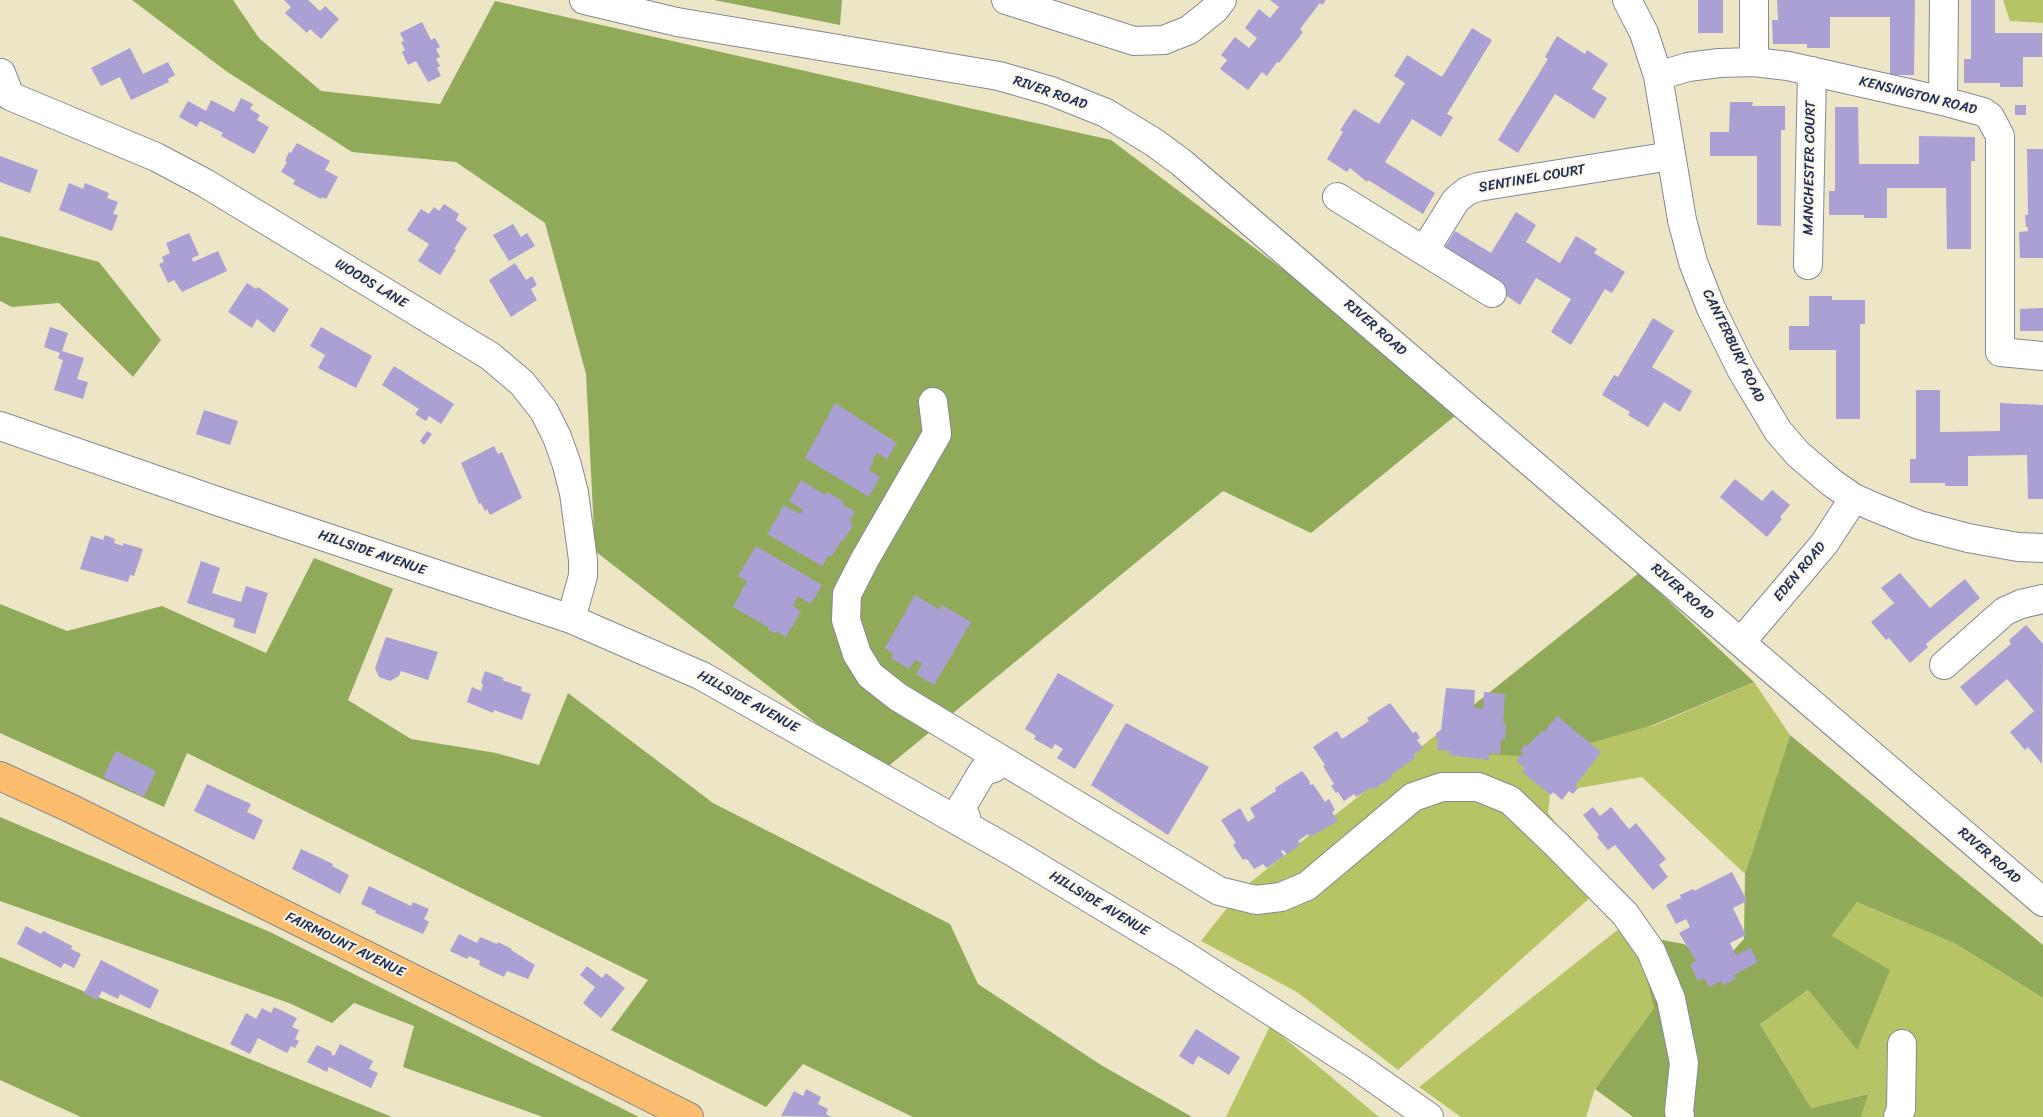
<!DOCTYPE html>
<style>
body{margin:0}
canvas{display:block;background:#ece5c6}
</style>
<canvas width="2043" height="1117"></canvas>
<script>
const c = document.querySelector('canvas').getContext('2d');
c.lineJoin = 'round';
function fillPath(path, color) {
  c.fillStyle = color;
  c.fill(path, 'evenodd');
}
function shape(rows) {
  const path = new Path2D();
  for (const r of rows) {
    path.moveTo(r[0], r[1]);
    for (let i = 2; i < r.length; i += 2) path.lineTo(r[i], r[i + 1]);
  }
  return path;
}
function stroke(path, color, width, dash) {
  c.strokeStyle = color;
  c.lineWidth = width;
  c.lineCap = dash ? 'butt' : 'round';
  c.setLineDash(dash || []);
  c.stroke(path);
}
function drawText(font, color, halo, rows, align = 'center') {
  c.font = font + ' Sriracha,sans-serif';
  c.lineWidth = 4;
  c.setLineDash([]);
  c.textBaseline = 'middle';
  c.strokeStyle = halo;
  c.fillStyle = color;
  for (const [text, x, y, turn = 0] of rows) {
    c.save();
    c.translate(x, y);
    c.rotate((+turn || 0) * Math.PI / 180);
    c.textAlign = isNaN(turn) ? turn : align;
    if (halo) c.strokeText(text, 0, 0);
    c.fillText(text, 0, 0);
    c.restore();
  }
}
fillPath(shape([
 [2003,0,2043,0,2043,23,2010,21],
 [1754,682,1790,735,1745,874,1642,777,1550,793,1548,813,1604,885,1398,1070,1297,992,1201,941,1243,888,1441,731,1653,726],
 [1857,902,1956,944,2043,998,2043,1117,1861,1117,1867,1094,1811,1108,1760,1024,1808,990,1857,1050,1832,936],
 [1620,928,1635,935,1654,1008,1595,1089,1586,1117,1461,1117,1419,1087],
 [1270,1026,1379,1117,1226,1117]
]), '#b7c465');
fillPath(shape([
 [132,0,233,0,259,38,321,91,440,104,495,1,1111,140,1466,407,1311,533,1223,491,880,773,595,551,586,374,545,223,456,162,352,152,226,71],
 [714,0,842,0,840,25],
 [0,236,99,262,161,340,133,377,59,303,12,307,0,301],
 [314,558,393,589,348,700,411,739,496,753,539,765,568,693,713,803,950,924,978,984,1101,1065,1192,1117,913,1117,803,1064,766,1107,611,1030,648,980,187,753,164,807,0,733,0,604,67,631,162,606,266,653],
 [1639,573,1754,682,1653,725,1542,757,1481,754,1441,731],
 [1790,735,2043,945,2043,998,1956,944,1857,902,1832,936,1890,970,1857,1050,1808,990,1760,1024,1811,1108,1868,1094,1861,1117,1633,1117,1595,1089,1654,1008,1635,935,1684,944,1720,965,1744,939,1745,874],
 [0,817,270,932,639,1117,543,1117,403,1067,414,1026,354,1003,332,1023,289,1003,0,901],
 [0,957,392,1117,81,1117,0,1080]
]), '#91aa5a');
fillPath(shape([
 [284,0,308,0,320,11,325,6,339,19,321,39,310,29,307,33,285,13,291,7],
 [1270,0,1326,0,1322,5,1320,3,1300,29,1303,32,1279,63,1277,62,1267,76,1262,72,1248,90,1220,69,1227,60,1221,55,1235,37,1249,48,1257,38,1245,28,1259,9,1270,18,1279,7],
 [1698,0,1723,0,1723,33,1698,33],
 [1777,0,1915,0,1914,75,1890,75,1890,17,1830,17,1830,48,1807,48,1807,44,1773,44,1772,20,1778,20],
 [1971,0,1995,0,1995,33,2042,33,2042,57,2023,57,2023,87,2000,87,2000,83,1964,83,1964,59,1971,59],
 [422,22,431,40,435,38,440,47,436,49,440,57,436,59,440,66,437,68,441,76,428,82,416,61,408,65,402,52,405,50,401,42,404,41,400,33],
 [1472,28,1492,40,1447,114,1453,117,1441,137,1412,119,1385,162,1435,193,1423,214,1368,180,1367,182,1350,168,1347,172,1327,159,1343,132,1340,130,1354,109,1379,124,1405,83,1394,76,1407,55,1442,77],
 [1557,36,1585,54,1587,50,1608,64,1592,89,1607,98,1594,119,1555,94,1518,153,1498,140,1548,59,1545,57],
 [130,48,143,74,168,62,175,75,168,79,169,82,131,100,120,77,101,86,91,68],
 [241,98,253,104,250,109,260,115,257,120,269,127,254,154,221,136,223,133,200,121,197,127,179,117,188,101,206,111,211,100,234,112],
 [1730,102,1753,102,1752,106,1785,106,1785,130,1781,130,1781,226,1757,225,1757,156,1710,156,1710,132,1729,132],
 [2015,105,2026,105,2026,115,2015,115],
 [1835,107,1858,107,1859,164,1919,164,1919,136,1975,137,1975,161,1971,161,1971,249,1947,249,1946,188,1887,188,1887,218,1864,218,1864,215,1829,215,1829,191,1835,191],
 [297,143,330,161,325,170,338,177,326,199,322,197,321,199,293,184,295,180,281,172,287,162,285,161,289,152,291,153],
 [2027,149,2043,149,2043,258,2020,258,2019,232,2028,231,2028,227,2026,227,2025,215,2028,215],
 [0,156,38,170,30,193,0,182],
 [69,183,83,189,85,183,109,193,107,198,118,202,113,214,118,215,112,231,59,210],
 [444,204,459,214,456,220,467,228,454,249,456,250,440,275,418,261,429,244,407,230,421,209,429,214,434,207,439,211],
 [1516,212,1536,225,1526,242,1560,263,1576,236,1597,249,1594,253,1625,272,1612,293,1605,289,1571,345,1551,332,1571,299,1536,278,1520,305,1442,252,1455,231,1491,253],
 [513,224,521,237,527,233,535,246,509,261,493,235],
 [189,233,199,255,192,258,193,262,218,251,227,271,182,292,174,280,168,283,159,264,164,262,162,257,170,253,166,243],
 [515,263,526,280,532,276,537,285,531,289,537,300,511,317,489,280],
 [247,283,256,289,258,287,289,309,274,333,257,319,252,328,228,312],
 [1809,296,1832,296,1832,300,1865,300,1865,324,1860,324,1860,419,1836,419,1836,350,1789,350,1789,326,1809,326],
 [2043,308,2043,331,2020,331,2020,309],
 [1653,318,1674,331,1652,367,1692,391,1680,412,1664,402,1648,427,1628,415,1630,412,1602,395,1614,375,1618,377],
 [50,327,68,333,62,351,84,358,77,379,88,382,83,399,54,390,63,360,58,358,60,353,44,347],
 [321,327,372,356,356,388,318,368,325,355,310,346],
 [394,366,454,404,441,424,429,416,426,421,415,414,419,409,382,385],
 [1916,390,1940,390,1940,432,2000,431,2000,403,2043,405,2043,499,2028,499,2027,455,1968,456,1968,486,1945,486,1945,483,1910,483,1910,459,1916,459],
 [835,403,897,443,887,459,877,453,872,460,874,461,869,470,880,477,869,497,805,458],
 [204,410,238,421,230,445,196,434],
 [427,431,432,434,424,445,420,441],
 [494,446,498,454,502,452,522,498,490,515,487,509,485,511,481,503,479,504,461,463],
 [1735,479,1762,501,1772,490,1790,505,1780,517,1782,519,1767,537,1720,497],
 [801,480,825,495,827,492,844,502,842,504,855,512,849,521,852,523,852,527,842,542,841,541,831,557,828,556,822,566,767,534,784,505,800,514,803,510,789,501],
 [105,535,115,539,114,543,123,546,123,543,143,549,134,576,130,575,128,582,80,569,91,536,103,540],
 [756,546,822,585,811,604,798,596,793,606,801,611,786,637,778,632,773,633,768,630,768,627,733,607,747,581,738,576],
 [201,561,220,568,212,593,241,602,246,586,268,593,255,634,233,627,235,619,187,603],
 [1900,573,1930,608,1965,579,1980,598,1926,644,1928,647,1910,663,1889,638,1886,640,1871,622,1894,603,1881,588],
 [915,595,940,610,942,605,971,622,934,685,916,674,922,664,915,660,909,669,891,658,893,654,885,648],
 [2026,625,2043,644,2042,764,2028,747,2025,750,2010,732,2034,711,2007,679,1976,706,1960,687,2011,644,2009,640],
 [386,637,438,652,428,680,401,671,399,676,390,681,379,677,375,668],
 [485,671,504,678,502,680,522,687,521,691,531,694,522,720,494,710,493,713,467,702,472,687,481,691,483,684,481,683],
 [1058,673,1114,705,1075,769,1057,758,1063,749,1055,744,1052,749,1034,739,1036,736,1025,729],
 [1446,688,1475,690,1474,708,1483,709,1484,692,1505,694,1503,723,1506,723,1505,740,1501,739,1500,754,1489,753,1489,760,1449,755,1450,751,1437,750,1438,739,1436,739,1436,733,1441,730],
 [1390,703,1413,733,1416,731,1420,738,1417,740,1423,748,1413,755,1415,758,1391,775,1392,777,1373,790,1372,787,1356,797,1354,794,1344,801,1338,792,1336,793,1331,786,1334,784,1323,766,1325,765,1313,747,1337,731,1342,739,1369,721,1367,718],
 [1557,716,1601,752,1575,786,1578,788,1573,794,1569,791,1562,800,1553,792,1551,795,1522,772,1525,768,1516,761,1523,753,1520,751,1525,745,1527,746,1542,731,1544,732],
 [1126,723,1209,767,1168,835,1091,785],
 [116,751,156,771,144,797,103,777],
 [1302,771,1309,780,1310,785,1313,784,1325,802,1329,799,1335,810,1332,812,1338,821,1310,837,1308,834,1298,841,1301,844,1297,847,1287,854,1283,850,1281,851,1284,856,1267,868,1263,864,1254,869,1248,860,1245,859,1243,860,1233,845,1236,843,1221,820,1240,808,1248,822,1255,817,1250,808,1276,791,1275,788],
 [207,784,251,804,247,812,263,820,254,840,194,811],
 [1593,807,1600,816,1611,807,1629,829,1636,823,1666,859,1659,865,1668,877,1653,890,1615,845,1608,850,1597,837,1599,835,1583,815],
 [301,849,333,864,332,866,349,875,340,894,292,869],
 [1732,872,1747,901,1733,908,1746,935,1730,943,1736,955,1750,948,1758,962,1734,975,1736,979,1723,985,1721,981,1709,987,1704,978,1698,981,1690,964,1696,961,1679,933,1690,927,1686,919,1676,924,1666,905,1681,898,1680,895,1693,889,1694,891],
 [369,886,411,906,413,902,429,909,424,919,429,922,423,934,375,913,376,911,361,904],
 [26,926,41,934,43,931,72,946,71,949,81,954,74,968,64,963,61,968,17,944],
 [459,934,477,943,480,937,497,944,498,942,512,949,511,950,535,965,528,979,507,971,504,977,479,965,480,961,469,956,467,959,450,951],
 [101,960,159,990,150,1009,120,994,118,999,102,991,97,1000,84,993],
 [587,966,602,978,606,973,625,988,601,1018,583,1003,595,987,580,975],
 [274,1007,297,1018,292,1027,299,1030,295,1039,299,1041,295,1048,291,1046,287,1053,258,1038,250,1054,230,1044,246,1013,256,1019,262,1008,271,1013],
 [1196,1029,1240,1057,1229,1075,1198,1056,1193,1065,1179,1056],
 [340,1044,373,1061,369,1069,378,1073,371,1088,329,1067,327,1072,307,1062,317,1045,332,1052,331,1054,334,1056],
 [806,1089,821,1097,818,1104,828,1109,826,1114,831,1117,781,1116,794,1091,803,1096]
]), '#aaa0d3');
const minor = shape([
 [584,0,677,22,999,76,1051,91,1106,113,1155,143,1182,163,2043,902],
 [1006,0,1134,41,1164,40,1189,30,1215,9,1222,0],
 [1627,0,1644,33,1658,76,1682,220,1693,262,1711,308,1741,369,1778,431,1798,454,1832,483,1854,498,1874,507,1919,525,1968,538,2018,547,2043,548],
 [1754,62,1754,0],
 [1,73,10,96,156,157,205,183,490,356,522,383,544,411,557,437,567,465,574,493,583,560,583,576,571,619],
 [1658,76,1688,67,1719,63,1754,62,1788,66,1943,101,1983,112,1990,117,2000,136,2000,352,2043,356],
 [1943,101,1944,0],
 [1337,197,1492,293],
 [1424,251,1456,200,1467,191,1478,187,1671,156],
 [1808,265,1812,71],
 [933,402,937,434,865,559,847,594,846,620,857,654,870,675,898,697,1219,891,1256,900,1281,897,1307,886,1413,797,1442,787,1478,787,1510,800,1557,845,1625,914,1651,951,1671,999,1684,1063,1679,1111,1680,1117],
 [0,426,220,502,571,619,702,676,1011,851,1184,955,1361,1069,1429,1117],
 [1741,642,1824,544,1854,498],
 [1944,665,2005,611,2021,604,2043,599],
 [966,817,961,808,983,771,994,768,1000,759],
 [1898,1117,1901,1109,1902,1044]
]);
const major = shape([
 [0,776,70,808,392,968,689,1117]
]);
stroke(minor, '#848a92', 30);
stroke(major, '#848a92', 30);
stroke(minor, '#fff', 28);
stroke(major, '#fcbd6f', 28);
drawText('14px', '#1b2f5e', '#fcf5e5', [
 ["RIVER ROAD",1050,93,19],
 ["KENSINGTON ROAD",1918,96,14],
 ["MANCHESTER COURT",1810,168,-89],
 ["SENTINEL COURT",1532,179,-10],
 ["WOODS LANE",371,284,31],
 ["RIVER ROAD",1375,328,41],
 ["CANTERBURY ROAD",1733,346,64],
 ["HILLSIDE AVENUE",372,553,19],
 ["EDEN ROAD",1800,572,-50],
 ["RIVER ROAD",1682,592,41],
 ["HILLSIDE AVENUE",748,702,29],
 ["RIVER ROAD",1989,856,41],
 ["HILLSIDE AVENUE",1099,904,31],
 ["FAIRMOUNT AVENUE",345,945,26]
]);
</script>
